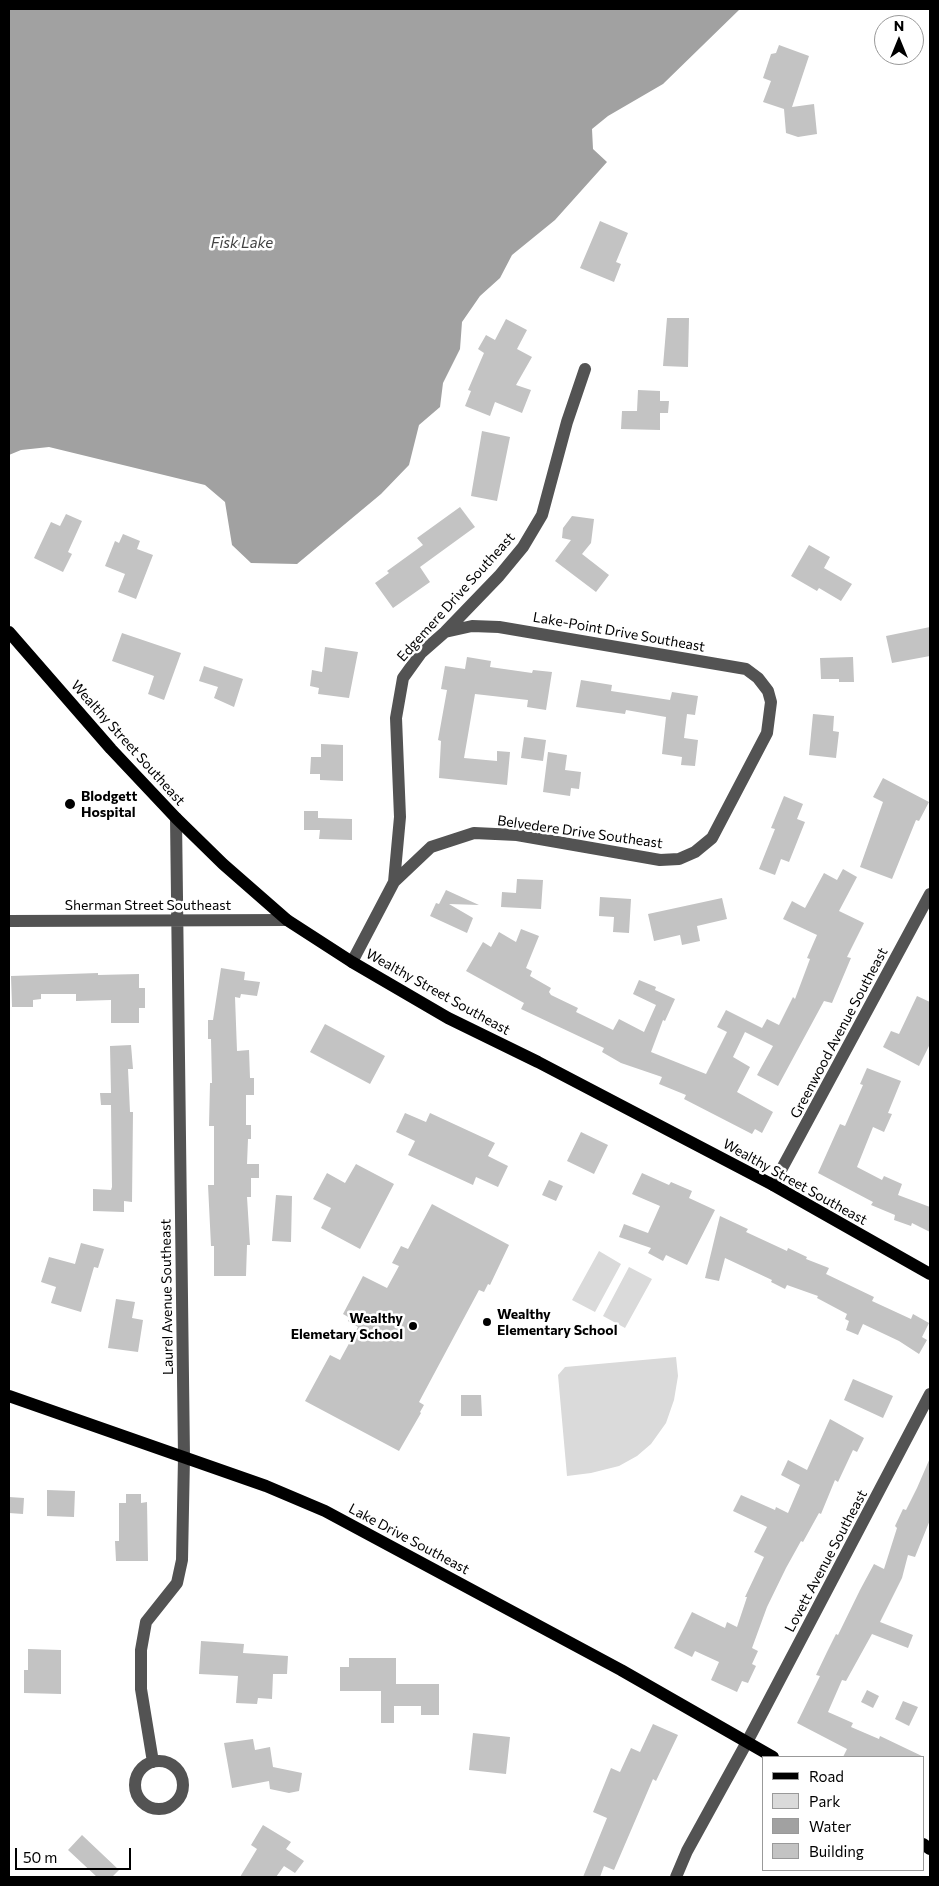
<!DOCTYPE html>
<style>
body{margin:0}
#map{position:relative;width:939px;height:1886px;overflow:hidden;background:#fff;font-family:Commissioner,sans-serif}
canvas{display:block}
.frame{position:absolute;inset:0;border:10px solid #000;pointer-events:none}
.legend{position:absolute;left:762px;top:1756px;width:162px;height:115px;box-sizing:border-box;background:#fff;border:1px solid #999;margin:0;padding:6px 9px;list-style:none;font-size:15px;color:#000}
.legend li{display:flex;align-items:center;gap:10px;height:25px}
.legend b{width:25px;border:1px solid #999}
.north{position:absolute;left:874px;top:15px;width:50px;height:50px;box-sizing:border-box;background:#fff;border:1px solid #999;border-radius:50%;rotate:0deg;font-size:14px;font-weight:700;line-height:20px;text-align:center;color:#000}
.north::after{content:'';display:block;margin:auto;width:18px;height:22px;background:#000;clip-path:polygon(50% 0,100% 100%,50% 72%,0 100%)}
.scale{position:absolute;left:15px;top:1848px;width:116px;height:22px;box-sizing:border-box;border:2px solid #000;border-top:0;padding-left:6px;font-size:15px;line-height:18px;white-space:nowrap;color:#000;-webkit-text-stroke:4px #fff;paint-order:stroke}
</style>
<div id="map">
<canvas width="939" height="1886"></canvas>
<div class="frame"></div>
<ul class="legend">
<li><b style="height:6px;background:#000"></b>Road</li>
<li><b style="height:14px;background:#dadada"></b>Park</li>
<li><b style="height:14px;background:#a1a1a1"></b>Water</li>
<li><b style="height:14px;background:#c3c3c3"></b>Building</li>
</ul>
<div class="north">N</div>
<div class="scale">50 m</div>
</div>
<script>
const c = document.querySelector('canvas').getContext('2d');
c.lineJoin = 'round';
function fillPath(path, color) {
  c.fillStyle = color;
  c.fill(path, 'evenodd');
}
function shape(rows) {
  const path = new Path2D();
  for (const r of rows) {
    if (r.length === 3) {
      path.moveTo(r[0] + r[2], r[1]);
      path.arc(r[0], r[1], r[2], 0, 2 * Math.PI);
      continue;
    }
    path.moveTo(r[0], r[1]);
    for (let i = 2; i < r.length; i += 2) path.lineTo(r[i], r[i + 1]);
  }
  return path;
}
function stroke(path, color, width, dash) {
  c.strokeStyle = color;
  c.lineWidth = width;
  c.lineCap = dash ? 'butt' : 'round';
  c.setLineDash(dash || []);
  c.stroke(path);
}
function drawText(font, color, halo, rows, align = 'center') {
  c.font = font + ' Commissioner,sans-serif';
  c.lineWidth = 5;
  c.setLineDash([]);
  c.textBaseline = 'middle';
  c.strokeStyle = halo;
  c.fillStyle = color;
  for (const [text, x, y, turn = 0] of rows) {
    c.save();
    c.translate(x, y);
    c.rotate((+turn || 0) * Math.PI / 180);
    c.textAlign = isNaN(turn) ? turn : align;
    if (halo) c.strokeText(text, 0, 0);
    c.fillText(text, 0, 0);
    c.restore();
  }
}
fillPath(shape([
 [599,1251,621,1264,595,1312,572,1300],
 [629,1267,652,1279,625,1328,603,1316],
 [676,1357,678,1376,674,1400,666,1423,651,1444,637,1456,619,1466,591,1473,567,1476,558,1375,565,1367]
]), '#dadada');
fillPath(shape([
 [9,9,740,9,663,84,608,116,592,129,593,149,607,162,555,220,512,255,500,278,480,296,462,322,460,349,443,383,440,407,419,425,409,465,381,494,297,564,251,563,232,545,225,502,205,485,49,447,21,450,9,455]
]), '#a1a1a1');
fillPath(shape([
 [779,45,809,56,792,107,814,104,817,134,798,137,786,133,784,109,763,102,771,81,763,78,771,54,776,53],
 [600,221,628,233,616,262,621,264,614,282,580,268],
 [667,318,689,318,688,367,663,366],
 [506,319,527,330,517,349,532,357,516,385,531,390,522,413,495,402,490,416,465,406,471,391,468,390,484,353,478,349,486,335,495,340],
 [638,390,660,391,660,401,669,401,668,413,660,413,660,430,621,429,622,411,637,411],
 [482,431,510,437,497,501,471,496],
 [460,507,475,527,420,567,430,582,393,608,375,583,389,573,387,571,423,545,417,538],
 [66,514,82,521,68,552,72,554,63,572,34,558,51,522,60,526],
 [572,516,594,519,591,543,582,554,609,575,596,592,555,561,571,540,562,538,563,528],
 [123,534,140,541,137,549,153,555,136,599,118,592,125,574,105,566,115,541,119,543],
 [809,545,830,557,824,568,852,584,841,601,819,588,817,591,791,576],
 [930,627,930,656,892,663,886,636],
 [122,633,181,653,164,700,148,694,154,676,112,661],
 [325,647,358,652,349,698,318,694,319,688,310,686,312,670,322,672],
 [467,657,491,661,490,667,532,673,533,670,552,672,546,710,527,707,528,700,475,694,464,758,497,761,497,751,510,752,507,785,439,778,441,741,438,740,447,690,441,689,445,666,465,669],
 [853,657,854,682,839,682,839,679,821,679,820,658],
 [204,666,243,679,234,707,214,698,218,687,199,681],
 [581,680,612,685,611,691,670,700,672,692,698,696,695,715,687,714,684,738,698,740,695,766,681,765,682,757,662,754,666,717,626,710,625,714,576,707],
 [813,714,834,716,833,731,839,732,836,758,809,755],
 [524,737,546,740,543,761,521,758],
 [321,744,343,745,343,781,320,780,320,774,310,774,311,757,321,757],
 [548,752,567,755,565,770,581,772,579,789,571,788,570,796,543,792],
 [883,778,929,802,919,821,916,820,892,879,860,867,883,802,873,797],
 [784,796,803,804,797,819,805,822,789,862,781,859,775,875,759,869,775,829,771,828],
 [304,811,318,811,318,818,352,819,352,840,319,839,320,830,304,830],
 [843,869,857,877,839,911,864,923,847,957,851,958,832,1003,824,1001,778,1086,757,1075,773,1046,745,1032,733,1057,750,1067,737,1092,773,1112,762,1133,755,1129,752,1134,684,1099,686,1095,659,1084,662,1077,621,1063,602,1052,604,1048,521,1009,524,1003,466,971,483,942,491,947,499,932,516,942,521,929,539,936,526,968,532,971,530,976,551,988,549,992,551,995,578,1008,576,1012,613,1030,619,1019,644,1032,656,1005,633,994,639,980,656,987,655,990,675,999,665,1021,663,1020,651,1052,706,1074,727,1032,717,1027,726,1010,762,1028,767,1019,779,1025,793,997,795,999,810,959,807,958,817,935,783,919,792,901,805,908,824,873,837,880],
 [517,879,543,880,541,909,501,907,502,892,516,893],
 [446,890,479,905,449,904,473,918,467,933,430,916,436,903,439,904],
 [600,897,631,899,629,933,613,932,614,917,599,916],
 [722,898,727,919,697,926,700,941,682,945,680,935,654,941,648,914],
 [221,968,245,972,244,980,260,982,257,996,241,994,240,998,235,997,237,1051,249,1050,250,1078,254,1078,254,1095,246,1095,246,1125,251,1125,251,1139,248,1139,247,1164,259,1164,259,1178,251,1178,251,1197,247,1197,250,1245,247,1245,246,1276,214,1276,214,1246,211,1246,208,1185,214,1185,214,1126,209,1126,210,1083,212,1083,211,1039,208,1039,208,1020,213,1020],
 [98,973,98,975,139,974,139,988,145,988,145,1008,139,1008,139,1023,111,1023,111,1000,76,1001,76,994,41,994,41,999,33,1000,33,1007,12,1007,11,976],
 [917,996,930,1002,930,1044,919,1066,883,1047,891,1031,899,1034],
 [325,1024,385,1056,370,1084,310,1052],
 [131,1045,133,1069,128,1069,130,1112,133,1112,132,1202,124,1201,124,1212,93,1211,93,1189,111,1190,112,1187,111,1105,101,1105,100,1093,111,1093,110,1046],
 [867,1068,901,1081,888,1113,892,1114,884,1132,873,1127,857,1167,882,1180,884,1176,902,1184,898,1195,930,1207,930,1232,912,1223,911,1226,894,1220,895,1215,871,1205,873,1202,818,1173,840,1124,845,1126,863,1085,860,1084],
 [405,1113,426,1122,430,1113,495,1143,488,1156,508,1166,498,1187,476,1177,473,1185,408,1155,415,1141,396,1132],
 [581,1132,608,1145,594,1174,567,1161],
 [356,1164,394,1184,360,1249,321,1228,331,1208,313,1199,327,1173,345,1183],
 [642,1173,669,1185,671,1182,692,1191,689,1198,715,1210,687,1265,666,1255,663,1261,648,1253,651,1248,619,1237,624,1224,648,1233,660,1206,632,1194],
 [549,1180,563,1186,556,1201,542,1195],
 [276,1195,292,1196,291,1242,272,1241],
 [432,1204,509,1245,490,1285,488,1284,484,1292,479,1290,419,1402,424,1405,420,1412,421,1413,399,1451,305,1401,330,1355,340,1360,358,1327,348,1321,350,1318,343,1314,363,1276,387,1288,399,1266,392,1263,401,1246,408,1249],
 [720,1216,748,1229,746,1232,787,1251,788,1248,807,1257,806,1259,829,1268,826,1274,874,1297,872,1301,911,1319,913,1314,929,1323,922,1337,927,1340,919,1354,899,1341,863,1324,858,1335,846,1330,849,1321,845,1319,847,1314,817,1298,818,1296,787,1285,785,1289,771,1282,772,1280,725,1258,719,1281,705,1278],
 [81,1243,104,1249,98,1268,94,1267,81,1312,51,1303,56,1287,41,1282,49,1257,75,1264],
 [116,1299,135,1302,132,1318,143,1320,138,1352,108,1348],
 [853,1379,893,1396,883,1418,844,1400],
 [461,1395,481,1395,482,1416,461,1416],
 [830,1419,864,1438,857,1452,853,1450,838,1482,835,1480,821,1514,819,1513,803,1542,801,1541,786,1568,767,1607,752,1648,758,1651,752,1664,756,1666,748,1683,742,1681,737,1692,711,1680,719,1662,695,1651,692,1657,674,1648,692,1612,725,1628,727,1622,737,1627,747,1597,745,1597,764,1557,754,1552,767,1527,733,1511,741,1495,775,1510,776,1507,788,1513,800,1485,781,1475,788,1460,807,1470],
 [930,1458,930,1520,915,1557,908,1555,902,1578,880,1622,913,1635,908,1648,872,1634,846,1681,842,1680,828,1712,853,1723,851,1727,879,1739,880,1736,924,1757,843,1757,847,1749,797,1723,820,1676,816,1675,827,1652,836,1634,838,1635,860,1590,874,1564,884,1569,897,1528,895,1526,903,1509,906,1510,917,1488],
 [47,1490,75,1491,74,1517,47,1516],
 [126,1494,141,1494,141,1503,147,1502,148,1561,116,1561,115,1541,119,1541,119,1503,126,1503],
 [9,1497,24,1498,23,1514,9,1513],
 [201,1641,244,1644,243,1653,288,1656,287,1674,273,1674,272,1699,258,1698,257,1704,236,1703,238,1676,199,1674],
 [28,1649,61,1650,61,1694,24,1693,24,1670,28,1670],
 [349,1658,396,1658,396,1684,439,1684,439,1715,421,1715,421,1706,394,1706,394,1723,381,1723,381,1691,340,1691,340,1667,349,1667],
 [867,1690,879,1696,873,1708,861,1702],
 [903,1701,918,1707,909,1726,895,1719],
 [653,1724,678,1735,656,1781,653,1779,614,1870,604,1866,600,1877,583,1877,607,1818,593,1812,611,1768,620,1772,631,1748,640,1752],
 [473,1733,510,1737,506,1774,469,1770],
 [253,1739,255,1750,270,1747,273,1767,302,1773,299,1791,289,1793,270,1789,269,1781,232,1788,224,1743],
 [263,1825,291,1842,286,1849,304,1861,295,1873,284,1866,276,1877,240,1877,257,1849,251,1845],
 [82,1835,119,1870,112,1877,97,1877,68,1850]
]), '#c3c3c3');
stroke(shape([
 [394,882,400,817,396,718,403,678,421,653,445,632,499,576,523,547,542,515,567,422,585,369],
 [9,921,287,920],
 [352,962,394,882,431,847,474,833,517,835,660,860,679,859,695,852,712,838,767,733,771,702,768,691,758,678,746,669,499,627,472,626,445,632],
 [773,1185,930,894],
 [159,1785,24],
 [153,1762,141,1689,141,1650,146,1622,177,1583,182,1560,184,1457,176,818],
 [676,1877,687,1851,747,1742,930,1394]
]), '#535353', 12);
stroke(shape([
 [9,632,111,749,176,818,223,864,287,920,352,962,448,1018,538,1062,773,1185,930,1274],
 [9,1396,266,1486,325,1511,621,1670,773,1757],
 [923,1844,930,1849]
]), '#000', 12);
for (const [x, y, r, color] of [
 [70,804,6,"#000"],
 [487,1322,5,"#000"],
 [413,1326,5,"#000"]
]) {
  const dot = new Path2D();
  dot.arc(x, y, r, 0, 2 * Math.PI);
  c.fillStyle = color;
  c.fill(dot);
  stroke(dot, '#fff', 2);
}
drawText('14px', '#000', '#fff', [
 ["Edgemere Drive Southeast",456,597,-48],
 ["Lake-Point Drive Southeast",619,632,10],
 ["Wealthy Street Southeast",128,743,48],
 ["Belvedere Drive Southeast",580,832,8],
 ["Sherman Street Southeast",148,905],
 ["Wealthy Street Southeast",438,992,29],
 ["Greenwood Avenue Southeast",839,1033,-62],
 ["Wealthy Street Southeast",795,1182,29],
 ["Laurel Avenue Southeast",167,1297,-91],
 ["Lake Drive Southeast",409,1539,28],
 ["Lovett Avenue Southeast",826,1561,-62]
]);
drawText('bold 14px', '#000', '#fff', [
 ["Blodgett",81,796],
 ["Hospital",81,812],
 ["Wealthy",497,1314],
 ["Elementary School",497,1330],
 ["Wealthy",403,1318,"right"],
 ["Elemetary School",403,1334,"right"]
], 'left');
drawText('italic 15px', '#424242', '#fff', [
 ["Fisk Lake",242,243]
]);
</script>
